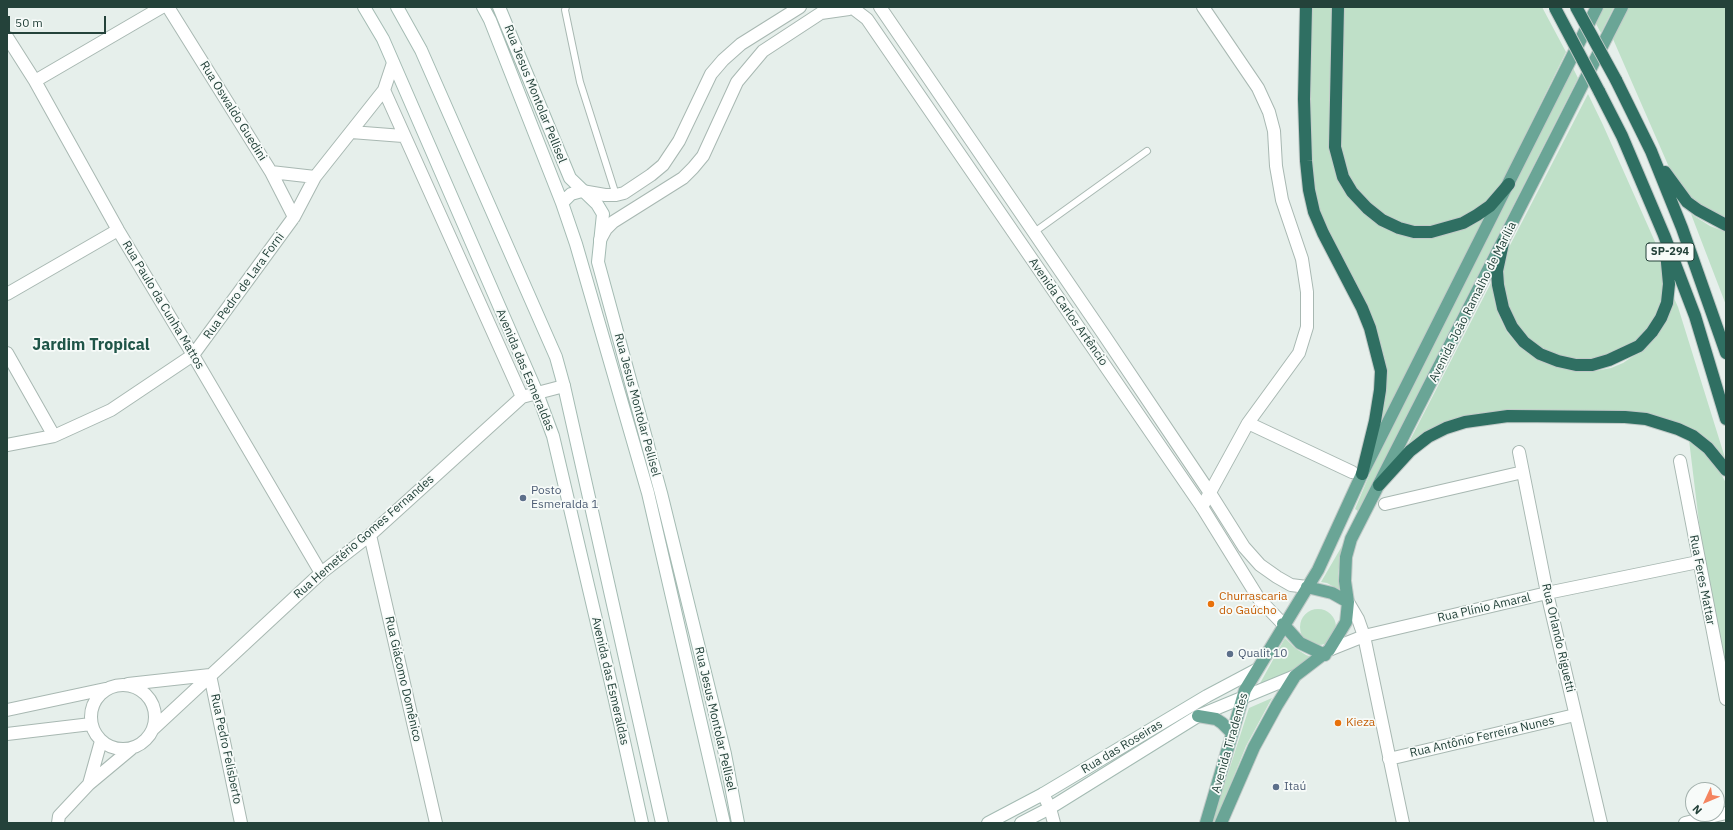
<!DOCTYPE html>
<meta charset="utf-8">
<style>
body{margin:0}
#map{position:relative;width:1733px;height:830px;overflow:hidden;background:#e6efeb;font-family:"IBM Plex Sans",sans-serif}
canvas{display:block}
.frame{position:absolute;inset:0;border:8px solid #24423a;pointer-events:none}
.north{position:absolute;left:1685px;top:782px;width:40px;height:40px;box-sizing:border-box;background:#f7fbf9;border:1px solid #a3b1ad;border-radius:50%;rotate:226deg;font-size:11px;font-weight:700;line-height:16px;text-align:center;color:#24423a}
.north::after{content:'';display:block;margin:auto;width:14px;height:18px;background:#f4845f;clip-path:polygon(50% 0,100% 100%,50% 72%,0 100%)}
.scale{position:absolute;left:8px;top:16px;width:98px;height:18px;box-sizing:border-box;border:2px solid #24423a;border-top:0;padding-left:5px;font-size:12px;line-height:14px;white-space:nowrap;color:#24423a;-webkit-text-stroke:3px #f7fbf9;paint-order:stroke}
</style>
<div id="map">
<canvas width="1733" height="830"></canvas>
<div class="frame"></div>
<div class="north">N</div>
<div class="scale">50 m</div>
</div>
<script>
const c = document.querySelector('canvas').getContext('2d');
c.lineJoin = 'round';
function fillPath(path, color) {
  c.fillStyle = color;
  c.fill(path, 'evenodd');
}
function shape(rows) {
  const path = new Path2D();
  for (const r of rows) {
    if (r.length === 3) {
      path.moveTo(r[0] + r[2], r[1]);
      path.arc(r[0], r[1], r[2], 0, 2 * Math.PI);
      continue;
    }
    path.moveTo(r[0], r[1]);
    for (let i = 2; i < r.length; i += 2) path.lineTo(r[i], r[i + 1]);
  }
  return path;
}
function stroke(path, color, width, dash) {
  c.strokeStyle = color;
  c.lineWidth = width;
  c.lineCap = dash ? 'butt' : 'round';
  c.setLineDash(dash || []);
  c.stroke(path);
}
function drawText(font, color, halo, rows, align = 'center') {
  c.font = font + ' "IBM Plex Sans",sans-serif';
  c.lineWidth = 3.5;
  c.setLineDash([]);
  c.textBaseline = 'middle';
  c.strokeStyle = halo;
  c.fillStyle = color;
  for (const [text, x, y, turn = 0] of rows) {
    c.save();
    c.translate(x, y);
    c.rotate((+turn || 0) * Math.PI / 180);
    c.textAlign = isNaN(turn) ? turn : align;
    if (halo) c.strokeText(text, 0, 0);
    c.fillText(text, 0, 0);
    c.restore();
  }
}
fillPath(shape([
 [1311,7,1333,7,1329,128,1331,150,1339,180,1357,207,1371,219,1400,233,1485,216,1375,434,1386,379,1321,218,1315,195,1309,145],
 [1340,7,1542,7,1566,52,1504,178,1496,193,1486,203,1448,225,1419,228,1388,221,1353,188,1338,146],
 [1603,7,1614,7,1601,33,1595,22],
 [1629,7,1726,7,1726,222,1695,204,1672,174,1613,39],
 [1573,68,1578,78,1358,511,1355,509,1371,471],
 [1588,94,1603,125,1656,244,1664,275,1664,293,1660,309,1654,322,1633,344,1617,353,1584,361,1550,354,1536,345,1522,332,1511,316,1503,280,1505,255],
 [1691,214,1710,226,1726,232,1726,305],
 [1492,281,1495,303,1499,316,1507,332,1518,345,1531,355,1547,364,1576,371,1595,371,1611,368,1623,363,1648,346,1664,324,1673,296,1678,307,1726,461,1684,426,1501,412,1481,413,1464,417,1406,448],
 [1689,440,1713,459,1726,483,1726,666,1703,555],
 [1342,546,1338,574,1341,591,1327,583,1321,582],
 [1318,627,18],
 [1285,638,1295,648,1306,655,1314,658,1296,671,1258,687],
 [1272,698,1246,746,1215,823,1212,823,1249,708]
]), '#bfe0c8');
const service = shape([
 [566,7,565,10,580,82,616,195],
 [1033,233,1147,151]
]);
const minor = shape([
 [168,7,271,172,294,217],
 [7,37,35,81,118,230,193,355,321,573],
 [35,81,162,7],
 [384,90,522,397],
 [351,132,403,136],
 [271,172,315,177],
 [7,294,118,230],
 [7,353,54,436],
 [1248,423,1352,472],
 [7,445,54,436,111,410,193,355,294,217,315,177,384,90,393,63],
 [1519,452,1547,593,1601,823],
 [1680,461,1726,699],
 [1385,504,1523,472],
 [1202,507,1248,423,1299,353,1307,327,1307,292,1302,259,1282,200,1276,166,1274,131,1269,112,1258,88,1203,7],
 [370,535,436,823],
 [1348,602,1358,619,1364,636,1403,823],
 [1329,650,1364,636,1547,593,1698,562],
 [210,675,241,823],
 [128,684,210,675],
 [123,717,32],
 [7,710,105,689],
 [153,729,321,573,370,535,522,397,564,386],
 [7,734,91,724],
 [1389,759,1575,715],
 [89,784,101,741],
 [1043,794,1050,808,1054,823],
 [58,823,59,816,89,784,131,749],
 [1685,823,1726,813]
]);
const tertiary = shape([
 [846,7,854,9,867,19,1202,507,1259,599,1283,624],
 [880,7,1104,335,1210,493,1244,547,1260,565,1277,577,1291,585,1307,587],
 [582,191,605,195,616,195,624,193,651,175,663,165,679,141,711,74,723,60,741,44,800,7],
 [600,240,606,229,613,222,683,178,693,168,703,156,737,82,763,51,821,13,849,9]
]);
const secondary = shape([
 [364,7,383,39,537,393,553,436,614,696,642,823],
 [397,7,421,50,556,357,564,386,662,823],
 [483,7,490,20,562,203,576,244,648,493,724,823],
 [499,7,570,178,597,204,603,214,598,262,661,493,725,754,738,823],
 [562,203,571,194,582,191],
 [988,823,1043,794,1207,696,1256,670],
 [1021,823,1050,808,1198,716,1295,676]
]);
const primary = shape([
 [1307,587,1332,593,1348,602],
 [1283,624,1300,643,1325,655],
 [1198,716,1216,719,1222,723,1232,733],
 [1206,823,1245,690,1318,570,1362,474,1597,7],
 [1221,823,1254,747,1277,705,1295,676,1329,650,1346,622,1348,602,1345,581,1346,557,1351,539,1622,7]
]);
const motorway = shape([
 [1306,7,1304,99,1306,161,1309,190,1314,212,1323,233,1362,308,1370,328,1381,371,1380,390,1375,421,1362,474],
 [1338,7,1335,147,1343,177,1352,192,1367,208,1382,220,1399,228,1414,232,1431,232,1463,223,1477,215,1490,206,1509,184],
 [1616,80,1651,151,1682,228,1726,353],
 [1599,91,1622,136,1664,235,1695,316,1726,419],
 [1665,172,1687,202,1698,210,1726,225],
 [1503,243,1497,271,1498,285,1503,308,1512,327,1524,342,1540,354,1558,361,1576,365,1592,365,1609,360,1639,346,1652,332,1661,318,1667,303,1669,284,1666,252],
 [1379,485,1410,451,1428,437,1446,428,1465,422,1508,416,1625,417,1646,419,1678,429,1693,436,1708,448,1726,470]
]);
stroke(service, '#a8b8b2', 8);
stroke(minor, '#a8b8b2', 14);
stroke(tertiary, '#a8b8b2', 14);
stroke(secondary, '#a4bbb3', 14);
stroke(primary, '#c2cac8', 14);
stroke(motorway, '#c2cac8', 14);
stroke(service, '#fff', 6);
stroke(minor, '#fff', 12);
stroke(tertiary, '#fff', 12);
stroke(secondary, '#fff', 12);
stroke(primary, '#6aa596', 12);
stroke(motorway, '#2f6f62', 12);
const motorwayBridge = shape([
 [1576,7,1616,80],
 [1555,8,1599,91]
]);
stroke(motorwayBridge, '#c2cac8', 14, []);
stroke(motorwayBridge, '#2f6f62', 12);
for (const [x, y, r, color] of [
 [523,498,4,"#5c6f8a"],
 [1211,604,4,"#e8710a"],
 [1230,654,4,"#5c6f8a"],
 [1338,723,4,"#e8710a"],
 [1276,787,4,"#5c6f8a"]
]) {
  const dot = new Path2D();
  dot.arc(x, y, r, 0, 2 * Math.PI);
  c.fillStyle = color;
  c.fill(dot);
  stroke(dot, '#f7fbf9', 1.5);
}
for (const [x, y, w] of [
 [1670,252,48]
]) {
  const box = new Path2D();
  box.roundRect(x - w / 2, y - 9, w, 18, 3);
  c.fillStyle = '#f7fbf9';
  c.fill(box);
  stroke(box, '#24423a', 1);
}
drawText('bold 11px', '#24423a', null, [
 ["SP-294",1670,252]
]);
drawText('12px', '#24423a', '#f7fbf9', [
 ["Rua Jesus Montolar Pellisel",535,94,68],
 ["Rua Oswaldo Guedini",233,111,58],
 ["Rua Pedro de Lara Forni",244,286,-54],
 ["Avenida João Ramalho de Marília",1473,302,-63],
 ["Rua Paulo da Cunha Mattos",163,305,59],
 ["Avenida Carlos Artêncio",1068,312,55],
 ["Avenida das Esmeraldas",525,370,67],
 ["Rua Jesus Montolar Pellisel",637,405,75],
 ["Rua Hemetério Gomes Fernandes",364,537,-41],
 ["Rua Feres Mattar",1702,580,79],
 ["Rua Plínio Amaral",1484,608,-13],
 ["Rua Orlando Riguetti",1558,638,77],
 ["Rua Giácomo Domênico",403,679,77],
 ["Avenida das Esmeraldas",610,681,77],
 ["Rua Jesus Montolar Pellisel",715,719,77],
 ["Rua Antônio Ferreira Nunes",1482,737,-13],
 ["Avenida Tiradentes",1230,743,-74],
 ["Rua das Roseiras",1122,747,-31],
 ["Rua Pedro Felisberto",226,749,78]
]);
drawText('12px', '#4e5e75', '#f7fbf9', [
 ["Posto",531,491],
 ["Esmeralda 1",531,505],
 ["Qualit 10",1238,654],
 ["Itaú",1284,787]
], 'left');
drawText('12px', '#c56008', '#f7fbf9', [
 ["Churrascaria",1219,597],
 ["do Gaúcho",1219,611],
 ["Kieza",1346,723]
], 'left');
drawText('bold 16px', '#1f5548', '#f7fbf9', [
 ["Jardim Tropical",91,345]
]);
</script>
